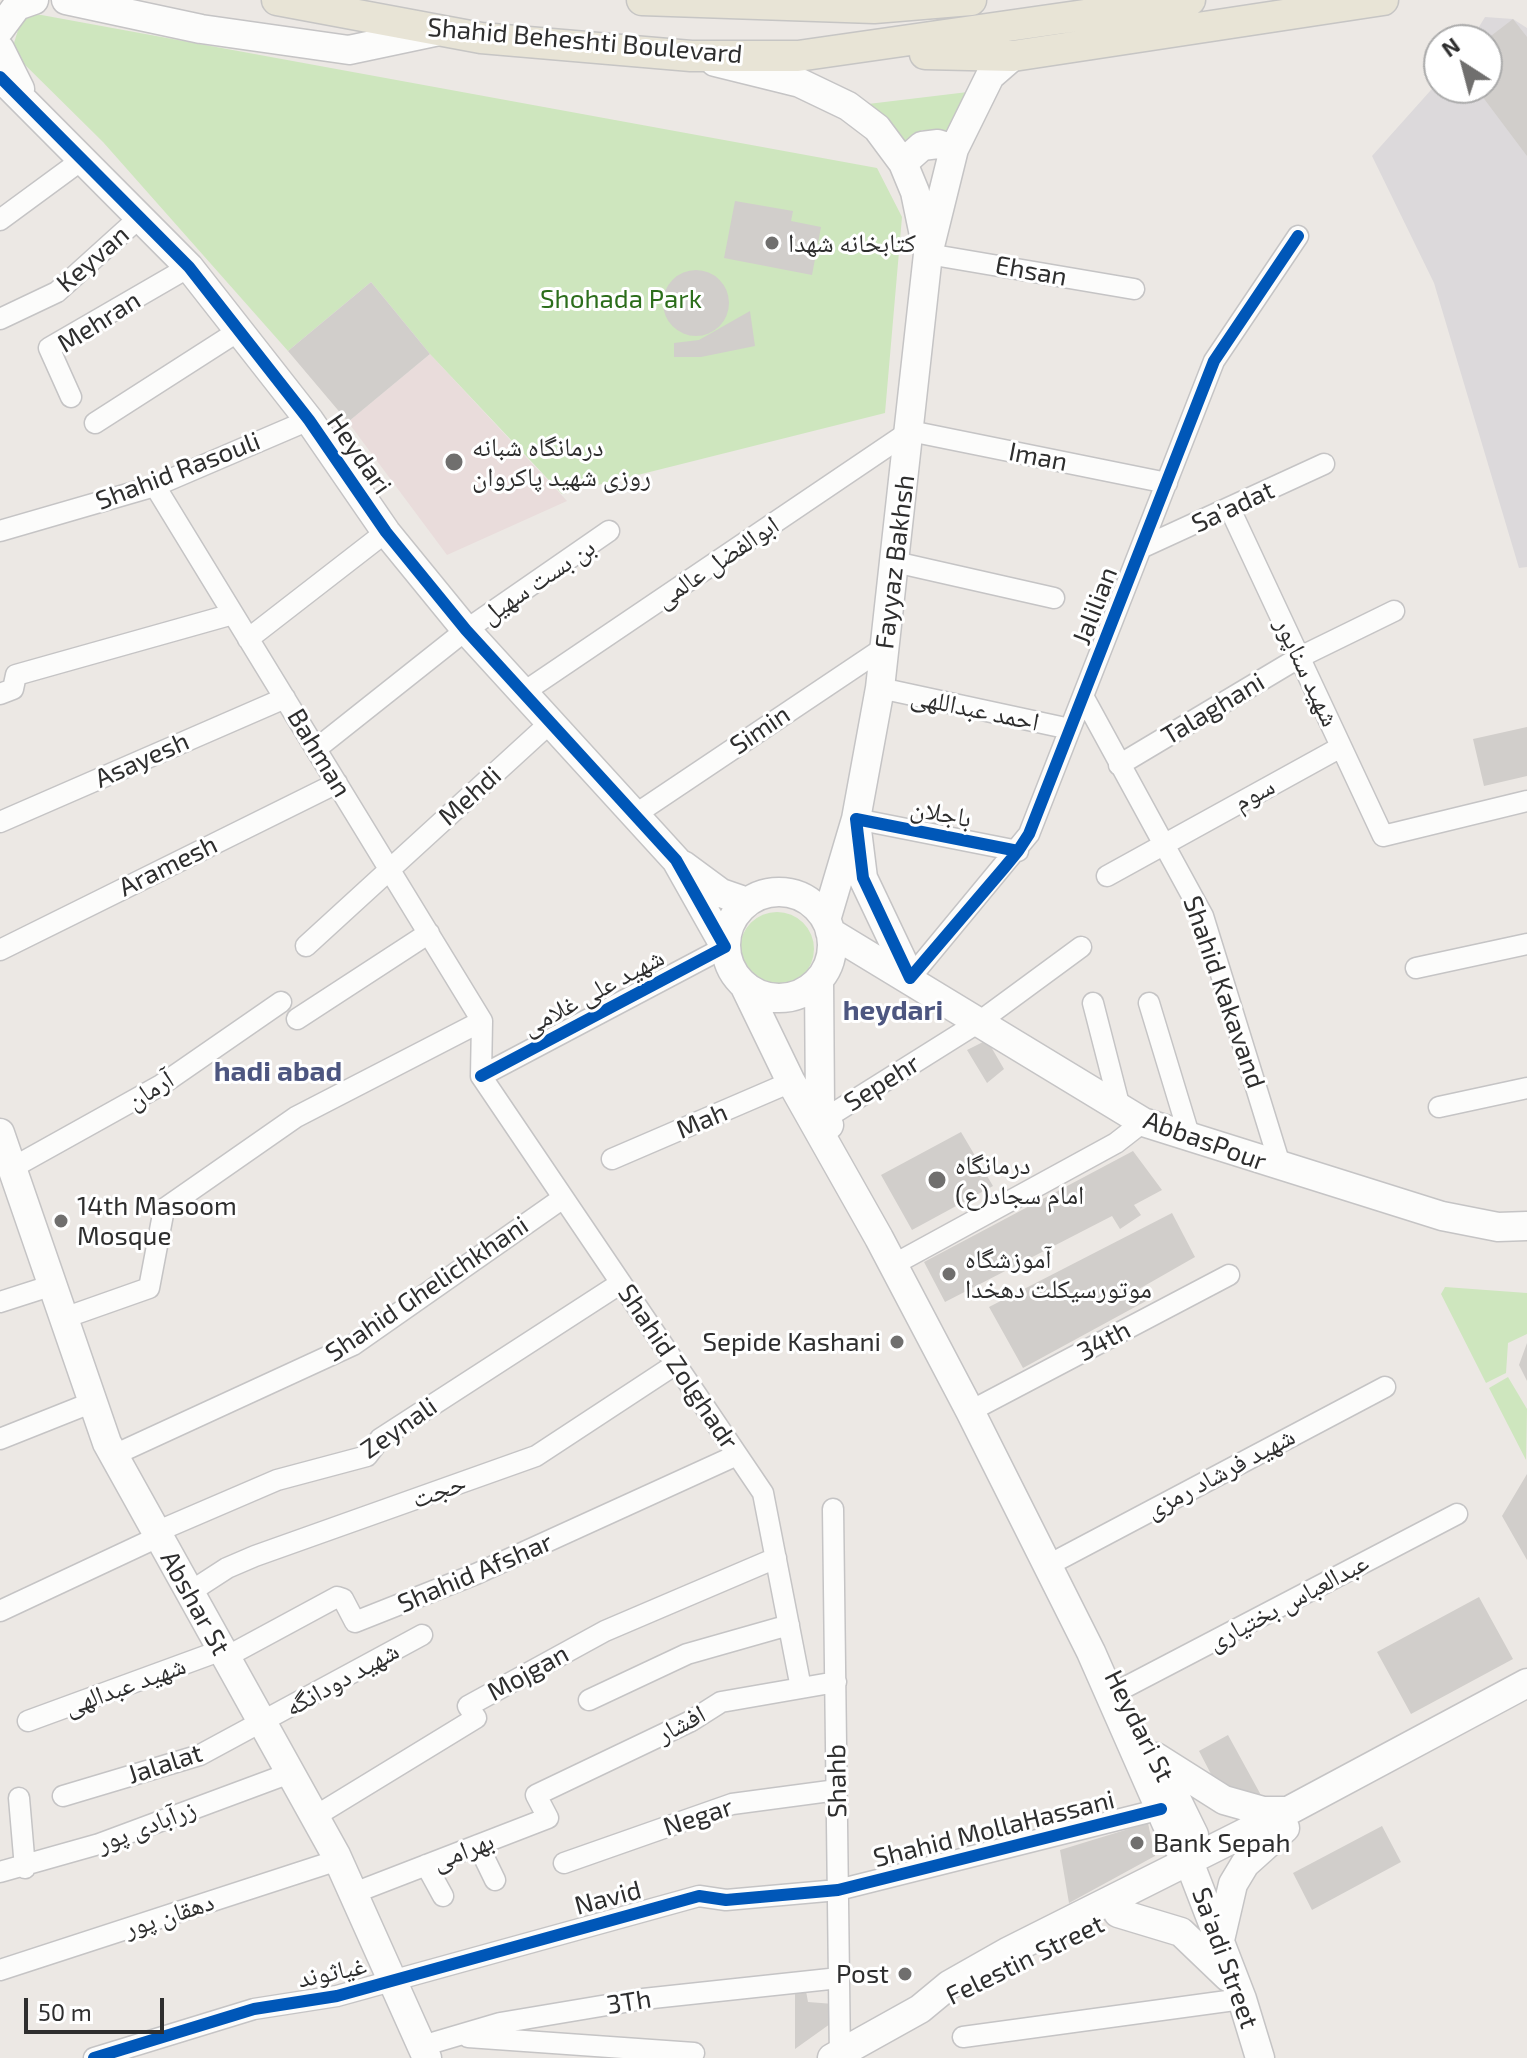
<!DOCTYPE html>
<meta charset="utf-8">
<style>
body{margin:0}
#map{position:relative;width:1527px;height:2058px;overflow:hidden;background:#ece8e4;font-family:"Exo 2",sans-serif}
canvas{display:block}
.north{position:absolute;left:1423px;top:24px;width:80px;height:80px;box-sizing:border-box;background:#fff;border:2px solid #ababab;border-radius:50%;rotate:324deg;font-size:22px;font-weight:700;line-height:32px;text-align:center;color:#2e2e2e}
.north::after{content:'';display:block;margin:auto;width:28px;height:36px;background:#706f6e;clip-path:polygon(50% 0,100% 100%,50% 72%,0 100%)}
.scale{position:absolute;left:24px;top:1998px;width:140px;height:36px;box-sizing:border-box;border:4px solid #2e2e2e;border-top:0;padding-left:10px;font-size:24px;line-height:28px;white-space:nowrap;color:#2e2e2e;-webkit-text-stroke:6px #fff;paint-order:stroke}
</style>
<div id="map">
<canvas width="1527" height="2058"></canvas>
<div class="north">N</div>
<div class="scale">50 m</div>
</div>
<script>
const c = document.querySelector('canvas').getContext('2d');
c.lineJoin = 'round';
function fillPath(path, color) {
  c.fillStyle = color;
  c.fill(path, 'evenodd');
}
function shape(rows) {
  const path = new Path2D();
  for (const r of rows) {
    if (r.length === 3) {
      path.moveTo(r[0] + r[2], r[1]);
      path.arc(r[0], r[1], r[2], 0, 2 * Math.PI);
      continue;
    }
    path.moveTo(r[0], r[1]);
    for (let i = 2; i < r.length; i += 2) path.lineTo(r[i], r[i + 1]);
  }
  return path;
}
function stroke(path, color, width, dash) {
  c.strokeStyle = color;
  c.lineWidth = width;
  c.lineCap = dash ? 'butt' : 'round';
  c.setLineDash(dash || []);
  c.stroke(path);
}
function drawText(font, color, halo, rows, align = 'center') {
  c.font = font + ' "Exo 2","Noto Naskh Arabic",sans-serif';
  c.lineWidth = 6;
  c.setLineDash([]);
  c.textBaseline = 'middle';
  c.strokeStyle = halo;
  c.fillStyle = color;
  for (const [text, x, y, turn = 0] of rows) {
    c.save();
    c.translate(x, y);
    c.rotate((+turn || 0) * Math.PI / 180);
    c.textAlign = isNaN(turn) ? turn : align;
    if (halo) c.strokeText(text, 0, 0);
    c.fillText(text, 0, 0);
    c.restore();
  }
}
fillPath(shape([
 [1485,17,1513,19,1527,28,1527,567,1519,568,1434,283,1372,156,1439,81,1439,88,1487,88,1487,40,1471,40]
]), '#dcd9db');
fillPath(shape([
 [430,354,567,501,447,555,348,422]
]), '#e9dcdb');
fillPath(shape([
 [36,14,877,168,902,217,885,413,562,494,430,354,371,282,288,351,103,142,16,56,14,43,18,30,25,19],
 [968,92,951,135,943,130,922,130,903,144,868,104],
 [777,949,37],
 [1445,1287,1527,1293,1527,1334,1508,1343,1506,1373,1486,1383,1441,1294],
 [1508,1377,1527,1409,1526,1460,1489,1388]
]), '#cee6be');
fillPath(shape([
 [1513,19,1527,37,1527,156,1476,88,1487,88,1487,39],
 [735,201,793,211,791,221,821,227,812,275,724,258],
 [696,303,33],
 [371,282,430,354,348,422,288,351],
 [750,311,755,346,701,357,674,357,674,343,699,340],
 [1527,727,1527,776,1484,786,1473,739],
 [987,1040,1004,1069,987,1083,967,1050],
 [961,1132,993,1186,912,1230,881,1175],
 [1133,1151,1162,1190,1134,1205,1141,1215,1120,1229,1112,1216,945,1302,924,1262],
 [1172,1213,1195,1257,1139,1289,1146,1301,1023,1368,989,1307],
 [1527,1343,1527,1381,1519,1365],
 [1527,1474,1527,1560,1502,1516],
 [1479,1597,1513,1659,1411,1714,1377,1652],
 [1228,1735,1262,1797,1225,1785,1211,1774,1199,1751],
 [1148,1823,1155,1856,1069,1903,1060,1850],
 [1382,1826,1401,1862,1312,1910,1293,1873],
 [795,1991,806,1991,808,2002,834,2004,830,2024,795,2049]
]), '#d1cecb');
const street = shape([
 [0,220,83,159],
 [928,254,1134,289],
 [0,319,57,292,140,217],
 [71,397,49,348,189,267],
 [95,423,240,330],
 [155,486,482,1021,481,1076],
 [1230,509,1383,836,1527,801],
 [0,531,155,486,309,420],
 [1141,548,1324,464],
 [895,562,1054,598],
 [248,639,386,532],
 [880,688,1070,729],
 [524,692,910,431,1167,483],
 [0,694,13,689,16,675,233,614],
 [1083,696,1203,916,1281,1168],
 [316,749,466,630,609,531],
 [1119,765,1300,657,1394,611],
 [636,814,885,647],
 [856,819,1018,851],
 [0,822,285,698],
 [1107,876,1341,747],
 [306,946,551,722],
 [0,950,337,783],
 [1416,968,1527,944],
 [910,978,1029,834,1214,361,1298,236],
 [1093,1003,1120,1108],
 [1149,1003,1190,1138],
 [297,1019,429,933],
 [481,1076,763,1493,801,1688],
 [481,1076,725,947],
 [1439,1107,1527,1088],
 [826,1118,979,1022,1081,947],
 [612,1159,791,1082],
 [12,1168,161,1085,281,1002],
 [902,1260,1116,1143,1143,1122],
 [0,1302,53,1285],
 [64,1318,149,1288,164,1209,296,1117,482,1021],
 [980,1406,1229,1275],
 [0,1439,93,1402],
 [114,1455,353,1345,563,1198],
 [833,1509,840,2058],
 [156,1532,277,1480,367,1456,380,1439,621,1283],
 [1056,1561,1385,1387],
 [190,1592,227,1568,255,1556,536,1456,676,1364],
 [0,1611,158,1537],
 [226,1657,337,1597,343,1599,355,1622,476,1574,737,1455],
 [1120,1690,1457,1514],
 [589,1700,687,1654,789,1625],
 [28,1721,222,1650],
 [63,1796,200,1755,422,1635],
 [19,1798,25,1868],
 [314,1817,476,1718,468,1706,605,1631,776,1558],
 [478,1845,495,1880],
 [564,1863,732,1804,837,1790],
 [426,1865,443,1896],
 [0,1872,99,1844,290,1773],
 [354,1893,548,1818,536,1795,691,1721,721,1702,836,1682],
 [0,1970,338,1860],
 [468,2037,694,2053],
 [963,2037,1242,1999],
 [422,2046,500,2023,643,1999,839,1978],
 [94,2058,254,2009,337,1996,699,1896,726,1900,838,1890,1161,1809]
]);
const secondary = shape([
 [66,0,201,29,349,50,439,31],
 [0,29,17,6,34,0],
 [0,49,20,89],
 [715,62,800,83,848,106,877,128,903,163,915,192,926,245],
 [0,77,189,267,309,420,386,532,466,630,676,860,725,947],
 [903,163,922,146,938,144,954,149],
 [857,830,863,878,910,977],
 [683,865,721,893,747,902],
 [779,945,53],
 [826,920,856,819,880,688,928,254,954,149,990,76,1013,56],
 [830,932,1143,1122,1442,1216,1498,1227,1527,1226],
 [819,980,820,1108,829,1125],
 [745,987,791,1082,879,1238,970,1411,1091,1652,1175,1843,1188,1859,1242,1999,1260,2058],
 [0,1133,107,1443,336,1855,427,2058],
 [1156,1757,1224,1800,1263,1811,1287,1811],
 [1169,1784,1194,1835,1188,1859],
 [1118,1913,1181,1932,1228,1977],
 [1220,1940,1233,1884,1245,1864,1285,1828],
 [832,2058,920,2009,949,1985,1009,1951,1288,1811,1527,1683]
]);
const primary = shape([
 [277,0,481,38,691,56,798,56,1190,0],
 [642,0,874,8,971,0],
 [925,54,1013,56,1383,0]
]);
stroke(street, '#c5c4c5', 23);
stroke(secondary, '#c5c4c5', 31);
stroke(primary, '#c6c5c4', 33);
stroke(street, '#fcfcfb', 20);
stroke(secondary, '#fcfcfb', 28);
stroke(primary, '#e8e4d6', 30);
stroke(shape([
 [0,77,189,267,309,420,386,532,466,630,676,860,725,947,481,1076],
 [1018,851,856,819,863,878,910,978,1004,868,1018,851,1029,834,1214,361,1298,236],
 [94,2058,254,2009,337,1996,699,1896,726,1900,838,1890,1161,1809]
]), '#0057b8', 12);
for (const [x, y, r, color] of [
 [772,243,8,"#706f6e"],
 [454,462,10,"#706f6e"],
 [937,1180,10,"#706f6e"],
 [61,1221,8,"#706f6e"],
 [949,1274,8,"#706f6e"],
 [897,1342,8,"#706f6e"],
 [1137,1843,8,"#706f6e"],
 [905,1974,8,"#706f6e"]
]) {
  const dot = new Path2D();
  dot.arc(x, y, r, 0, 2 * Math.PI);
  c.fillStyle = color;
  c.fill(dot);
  stroke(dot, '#fff', 3);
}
drawText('26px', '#2e2e2e', '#fff', [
 ["Shahid Beheshti Boulevard",585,41,5],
 ["Keyvan",93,259,-41],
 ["Ehsan",1031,271,10],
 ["Mehran",99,322,-32],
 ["Heydari",359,454,55],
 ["Iman",1038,457,11],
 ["Shahid Rasouli",178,471,-21],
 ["Sa'adat",1233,507,-25],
 ["ابوالفضل عالمی",717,562,-34],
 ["Fayyaz Bakhsh",895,562,-83],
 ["بن بست سهیل",538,581,-34],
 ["Jalilian",1095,606,-69],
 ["شهید سناپور",1307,672,65],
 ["احمد عبداللهی",975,709,12],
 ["Talaghani",1213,709,-31],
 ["Simin",760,730,-34],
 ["Bahman",319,753,59],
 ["Asayesh",142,760,-24],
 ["سوم",1254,794,-28],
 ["Mehdi",470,796,-42],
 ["باجلان",941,813,11],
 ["Aramesh",168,866,-26],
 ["شهید علی غلامی",593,992,-28],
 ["Shahid Kakavand",1224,992,71],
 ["Sepehr",882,1083,-32],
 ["آرمان",150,1090,-32],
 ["Mah",702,1121,-23],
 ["AbbasPour",1205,1141,20],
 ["Shahid Ghelichkhani",427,1289,-34],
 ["34th",1104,1341,-28],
 ["Shahid Zolghadr",678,1367,56],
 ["Zeynali",399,1428,-35],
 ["شهید فرشاد رمزی",1220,1473,-28],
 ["حجت",439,1491,-20],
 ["Shahid Afshar",475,1573,-23],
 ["عبدالعباس بختیاری",1288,1602,-28],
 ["Abshar St",195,1603,61],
 ["Mojgan",528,1673,-29],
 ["شهید دودانگه",342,1679,-29],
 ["شهید عبدالهی",125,1686,-20],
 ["افشار",681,1724,-28],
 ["Heydari St",1139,1726,63],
 ["Jalalat",165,1764,-18],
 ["Shahb",837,1781,-91],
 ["Negar",698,1817,-18],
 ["زرآبادی پور",146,1826,-21],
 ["Shahid MollaHassani",994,1829,-14],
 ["بهرامی",463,1851,-21],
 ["Navid",608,1898,-15],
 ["دهقان پور",169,1915,-18],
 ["Sa'adi Street",1225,1958,70],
 ["Felestin Street",1025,1960,-26],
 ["غیاثوند",332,1972,-12],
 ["3Th",629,2002,-9]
]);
drawText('26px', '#2e2e2e', '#fff', [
 ["کتابخانه شهدا",788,243],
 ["درمانگاه شبانه",472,447],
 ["روزی شهید پاکروان",472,477],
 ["درمانگاه",955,1165],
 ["امام سجاد(ع)",955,1195],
 ["14th Masoom",77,1206],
 ["Mosque",77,1236],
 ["آموزشگاه",965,1259],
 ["موتورسیکلت دهخدا",965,1289],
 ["Sepide Kashani",881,1342,"right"],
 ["Bank Sepah",1153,1843],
 ["Post",889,1974,"right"]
], 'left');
drawText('26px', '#2c6e1b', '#fff', [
 ["Shohada Park",621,299]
]);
drawText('bold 28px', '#4d5680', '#fff', [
 ["heydari",893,1011],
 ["hadi abad",278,1072]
]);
</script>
